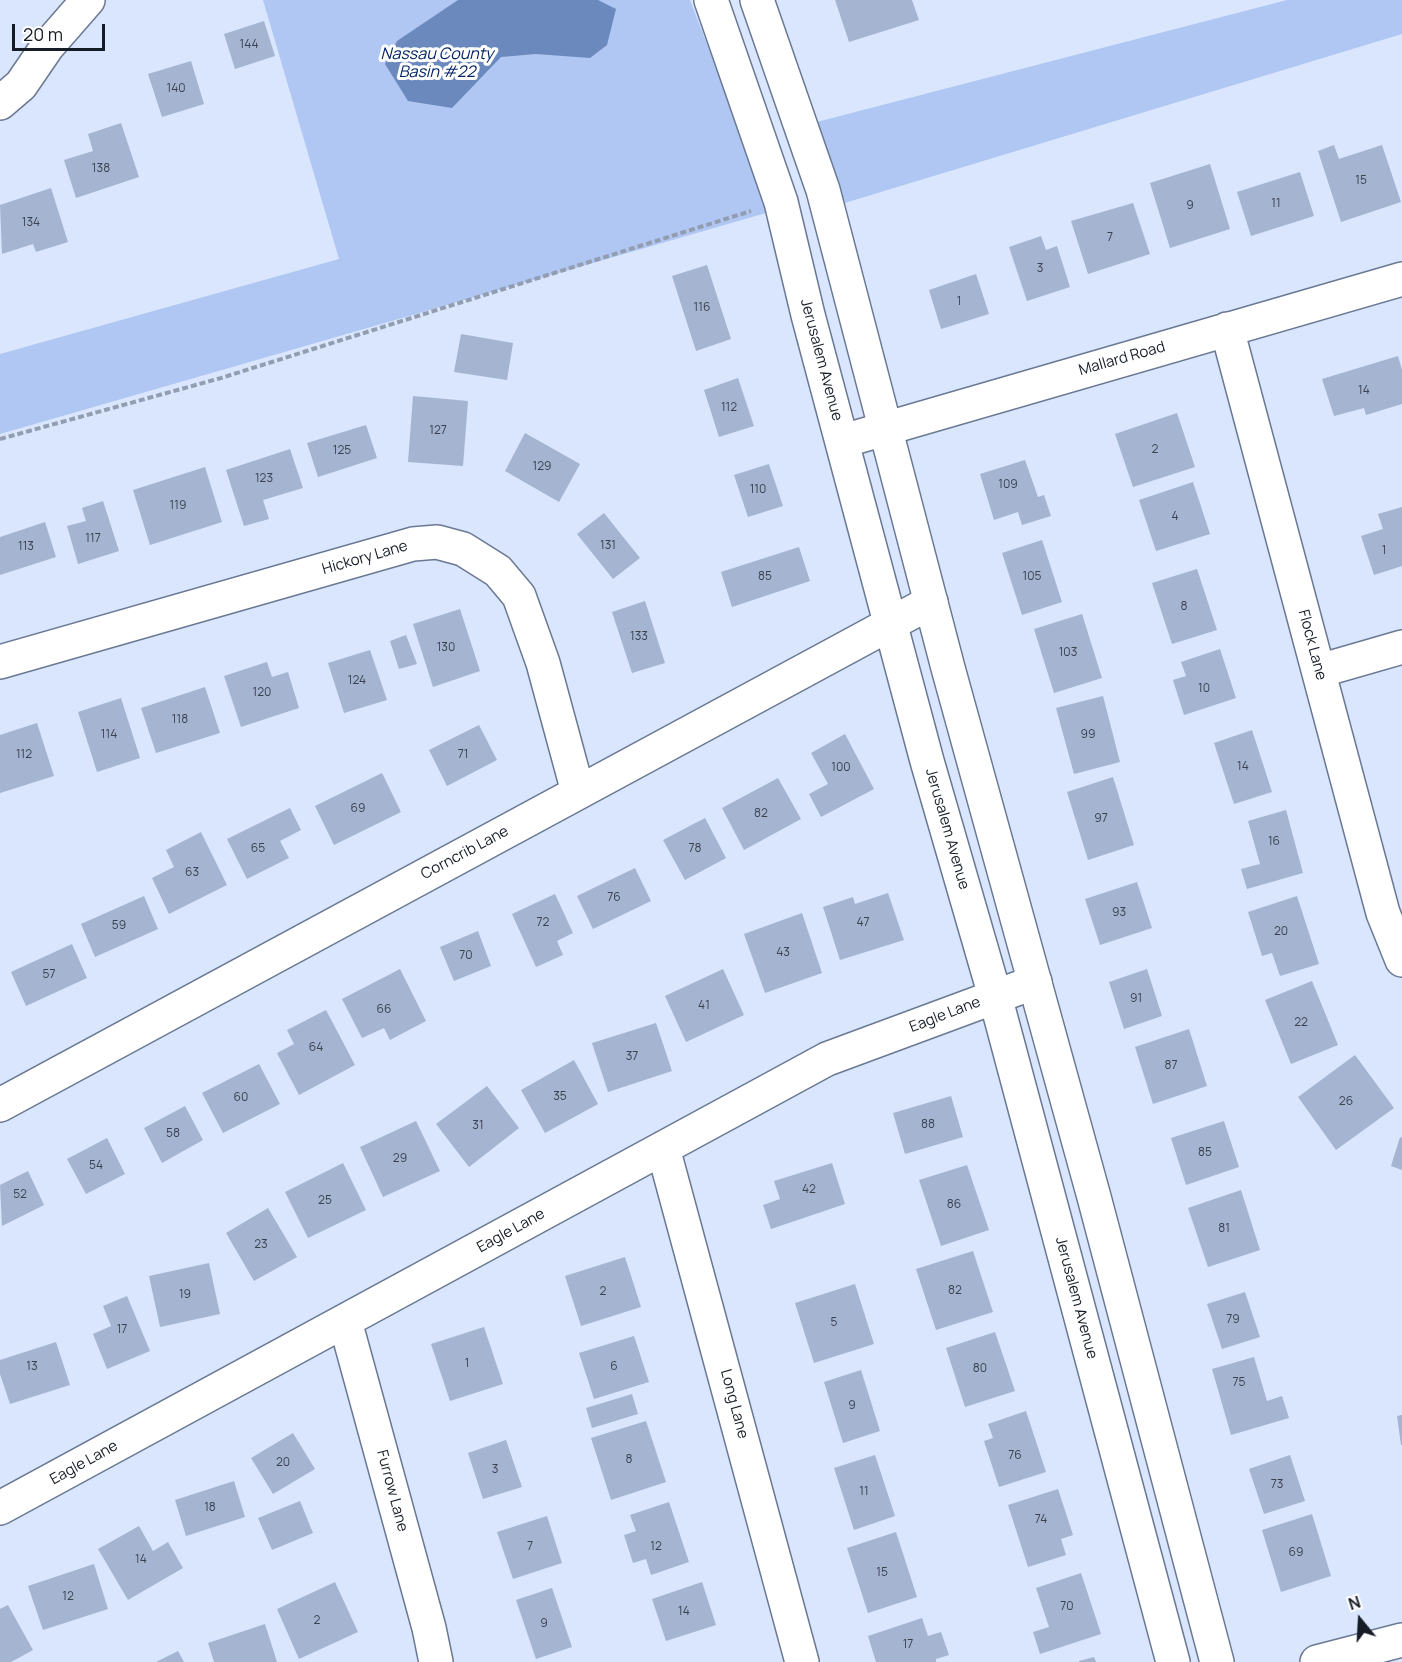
<!DOCTYPE html>
<style>
body{margin:0}
#map{position:relative;width:1402px;height:1662px;overflow:hidden;background:#d9e6fe;font-family:Manrope,sans-serif}
canvas{display:block}
.north{position:absolute;left:1330px;top:1590px;width:60px;height:60px;-webkit-text-stroke:4px #fff;paint-order:stroke;rotate:342deg;font-size:16px;font-weight:700;line-height:24px;text-align:center;color:#161c26}
.north::after{content:'';display:block;margin:auto;width:21px;height:27px;background:#161c26;clip-path:polygon(50% 0,100% 100%,50% 72%,0 100%)}
.scale{position:absolute;left:12px;top:24px;width:93px;height:27px;box-sizing:border-box;border:3px solid #161c26;border-top:0;padding-left:8px;font-size:18px;line-height:21px;white-space:nowrap;color:#161c26;-webkit-text-stroke:4px #fff;paint-order:stroke}
</style>
<div id="map">
<canvas width="1402" height="1662"></canvas>
<div class="north">N</div>
<div class="scale">20 m</div>
</div>
<script>
const c = document.querySelector('canvas').getContext('2d');
c.lineJoin = 'round';
function fillPath(path, color) {
  c.fillStyle = color;
  c.fill(path, 'evenodd');
}
function shape(rows) {
  const path = new Path2D();
  for (const r of rows) {
    path.moveTo(r[0], r[1]);
    for (let i = 2; i < r.length; i += 2) path.lineTo(r[i], r[i + 1]);
  }
  return path;
}
function stroke(path, color, width, dash) {
  c.strokeStyle = color;
  c.lineWidth = width;
  c.lineCap = dash ? 'butt' : 'round';
  c.setLineDash(dash || []);
  c.stroke(path);
}
function drawText(font, color, halo, rows, align = 'center') {
  c.font = font + ' Manrope,sans-serif';
  c.lineWidth = 6;
  c.setLineDash([]);
  c.textBaseline = 'middle';
  c.strokeStyle = halo;
  c.fillStyle = color;
  for (const [text, x, y, turn = 0] of rows) {
    c.save();
    c.translate(x, y);
    c.rotate((+turn || 0) * Math.PI / 180);
    c.textAlign = isNaN(turn) ? turn : align;
    if (halo) c.strokeText(text, 0, 0);
    c.fillText(text, 0, 0);
    c.restore();
  }
}
fillPath(shape([
 [263,0,690,0,746,145,766,213,0,434,0,354,339,259],
 [1287,0,1402,0,1402,34,838,205,813,123]
]), '#afc7f2');
fillPath(shape([
 [458,0,598,0,616,9,607,45,590,58,536,54,501,57,452,108,408,101,385,64,397,41]
]), '#6b89bd');
fillPath(shape([
 [835,0,912,0,919,20,849,42],
 [264,21,275,56,235,69,224,34],
 [191,61,204,104,162,117,148,74],
 [121,123,139,177,76,198,64,160,93,151,88,134],
 [1334,145,1339,159,1382,145,1401,202,1341,222,1318,151],
 [1210,164,1230,229,1170,248,1150,183],
 [1300,172,1314,216,1251,236,1237,192],
 [51,188,68,242,36,252,33,244,2,254,0,205],
 [1133,203,1150,254,1088,274,1071,221],
 [1041,236,1046,250,1057,246,1070,287,1027,301,1009,247],
 [707,265,731,339,696,351,672,276],
 [976,274,989,314,941,329,929,290],
 [461,334,513,343,507,380,454,372],
 [1398,356,1402,370,1402,404,1366,415,1364,408,1334,416,1322,379],
 [738,378,754,426,719,437,704,390],
 [413,396,468,401,463,466,408,462],
 [1177,413,1195,467,1133,487,1115,434],
 [366,425,377,458,318,477,307,443],
 [525,433,580,464,559,502,505,471],
 [290,449,303,488,263,500,269,519,244,526,226,470],
 [1025,460,1038,497,1044,495,1051,516,1022,525,1018,512,994,520,980,474],
 [769,464,783,506,748,517,734,475],
 [205,467,222,522,150,545,133,490],
 [1193,482,1210,534,1156,551,1139,500],
 [103,501,119,551,78,564,67,526,86,521,82,508],
 [1402,507,1402,566,1374,575,1361,536,1383,529,1378,514],
 [604,513,640,558,613,579,577,534],
 [45,522,56,557,0,575,0,537],
 [1042,540,1062,602,1022,615,1002,553],
 [799,547,810,581,732,607,721,572],
 [1197,569,1217,630,1172,644,1152,583],
 [645,601,665,663,632,673,612,612],
 [460,609,480,671,433,687,413,624],
 [1082,614,1102,678,1054,693,1034,629],
 [406,635,417,664,399,669,390,641],
 [1220,649,1236,698,1184,715,1173,680,1186,676,1181,662],
 [370,650,387,700,344,713,328,663],
 [267,662,272,677,288,672,299,708,241,727,224,676],
 [205,687,220,733,156,753,141,708],
 [1103,696,1120,762,1074,774,1056,708],
 [121,698,140,758,97,772,78,712],
 [37,723,54,776,0,793,0,735],
 [479,725,497,760,447,786,429,750],
 [1252,730,1272,792,1234,804,1214,743],
 [845,734,874,789,821,817,809,794,828,784,811,753],
 [382,773,401,812,334,845,315,806],
 [1113,777,1134,845,1088,860,1067,792],
 [778,778,801,819,744,850,722,808],
 [290,808,301,830,280,841,289,858,247,879,227,839],
 [1286,810,1303,873,1247,889,1241,869,1260,864,1248,821],
 [705,818,726,858,685,880,663,840],
 [201,832,227,885,169,914,152,878,174,867,166,850],
 [635,868,651,901,593,929,577,896],
 [1137,882,1152,928,1100,945,1085,899],
 [888,893,904,940,840,960,823,907,853,897,855,904],
 [555,894,573,933,557,941,563,955,536,967,512,914],
 [144,896,158,929,95,957,81,924],
 [1297,896,1319,964,1280,976,1272,953,1262,956,1248,912],
 [802,913,822,973,765,993,744,934],
 [478,931,491,966,454,981,440,947],
 [72,944,87,978,26,1006,11,972],
 [400,969,426,1021,390,1040,384,1028,362,1038,342,999],
 [723,969,744,1015,686,1042,665,996],
 [1147,969,1162,1016,1124,1029,1109,982],
 [1312,981,1338,1045,1291,1064,1265,1000],
 [326,1010,355,1065,299,1095,277,1053,294,1044,287,1030],
 [656,1023,672,1071,608,1092,592,1043],
 [1189,1029,1207,1086,1153,1104,1135,1047],
 [1355,1055,1394,1108,1336,1150,1298,1097],
 [574,1060,598,1104,545,1133,521,1090],
 [259,1064,280,1104,223,1133,202,1093],
 [487,1086,519,1128,469,1167,436,1124],
 [951,1096,963,1137,905,1154,893,1113],
 [185,1106,203,1140,162,1163,144,1128],
 [416,1121,440,1171,383,1197,360,1147],
 [1224,1121,1239,1167,1186,1185,1171,1138],
 [1400,1137,1402,1138,1402,1170,1391,1166],
 [107,1138,125,1174,86,1194,67,1159],
 [343,1163,366,1210,308,1238,285,1192],
 [832,1163,845,1204,771,1229,763,1205,780,1199,774,1181],
 [967,1165,989,1230,941,1246,919,1180],
 [28,1171,44,1205,2,1226,0,1185],
 [1241,1190,1260,1250,1208,1267,1188,1208],
 [268,1208,297,1257,254,1281,226,1233],
 [973,1251,993,1312,936,1330,916,1269],
 [625,1257,641,1307,581,1326,565,1276],
 [209,1263,220,1314,160,1327,149,1276],
 [855,1284,874,1344,814,1363,795,1303],
 [1245,1292,1260,1337,1222,1349,1207,1304],
 [127,1296,150,1351,107,1369,93,1334,111,1326,103,1306],
 [484,1327,503,1384,450,1401,431,1344],
 [995,1332,1015,1391,965,1407,946,1348],
 [634,1336,649,1382,594,1399,579,1353],
 [56,1342,70,1385,10,1404,0,1374,0,1360],
 [1254,1357,1267,1401,1282,1396,1289,1418,1231,1435,1212,1369],
 [861,1370,880,1431,843,1443,824,1382],
 [632,1394,638,1414,592,1428,586,1408],
 [1026,1411,1046,1472,999,1487,984,1441,993,1438,988,1424],
 [1402,1415,1402,1445,1401,1445,1397,1416],
 [646,1421,666,1482,611,1500,591,1438],
 [293,1433,315,1469,273,1494,251,1458],
 [506,1440,522,1487,483,1499,468,1453],
 [875,1455,895,1516,854,1530,834,1468],
 [1290,1455,1305,1501,1264,1514,1249,1469],
 [234,1481,245,1517,186,1536,175,1500],
 [1058,1489,1073,1535,1061,1539,1066,1555,1028,1567,1008,1505],
 [300,1501,313,1533,272,1550,258,1518],
 [669,1502,689,1562,651,1575,646,1559,633,1563,624,1535,636,1531,630,1515],
 [1312,1514,1331,1576,1281,1592,1262,1530],
 [547,1516,562,1563,513,1579,497,1532],
 [139,1526,153,1551,168,1542,183,1568,128,1600,98,1549],
 [896,1532,917,1597,868,1613,847,1548],
 [94,1564,108,1609,43,1630,28,1586],
 [1081,1573,1101,1634,1040,1654,1033,1632,1049,1627,1036,1588],
 [335,1582,358,1632,299,1659,277,1609],
 [702,1582,716,1625,666,1641,652,1599],
 [552,1588,572,1647,536,1659,516,1600],
 [8,1605,33,1650,11,1662,0,1662,0,1609],
 [922,1618,928,1636,941,1632,949,1655,936,1659,936,1662,876,1662,868,1636],
 [265,1624,277,1662,214,1662,208,1643],
 [178,1651,184,1662,156,1662],
 [1094,1657,1096,1662,1079,1662,1079,1661]
]), '#a4b4d1');
const minor = shape([
 [0,103,21,85,47,47,88,0],
 [1227,329,1383,913,1402,960],
 [843,441,1402,279],
 [0,662,413,544,437,542,463,549,498,571,519,596,543,663,578,792],
 [1319,671,1402,647],
 [0,1105,931,602],
 [663,1148,802,1662],
 [345,1321,429,1628,436,1662],
 [0,1508,827,1059,1035,982],
 [1317,1662,1402,1640]
]);
const major = shape([
 [711,0,781,202,808,315,927,761,995,996,1173,1662],
 [757,0,823,190,948,668,1094,1197,1217,1662]
]);
stroke(minor, '#6a7993', 36);
stroke(major, '#6a7993', 36);
stroke(shape([
 [0,439,221,378,751,211]
]), '#939db0', 4, [6, 3]);
stroke(minor, '#fff', 33);
stroke(major, '#fff', 33);
drawText('12px', '#3a4251', null, [
 ["144",249,45],
 ["140",176,89],
 ["138",101,169],
 ["15",1361,181],
 ["11",1276,204],
 ["9",1190,206],
 ["134",31,223],
 ["7",1110,238],
 ["3",1040,269],
 ["1",959,302],
 ["116",702,308],
 ["14",1364,391],
 ["112",729,408],
 ["127",438,431],
 ["2",1155,450],
 ["125",342,451],
 ["129",542,467],
 ["123",264,479],
 ["109",1008,485],
 ["110",758,490],
 ["119",178,506],
 ["4",1175,517],
 ["117",93,539],
 ["131",608,546],
 ["113",26,547],
 ["1",1384,551],
 ["85",765,577],
 ["105",1032,577],
 ["8",1184,607],
 ["133",639,637],
 ["130",446,648],
 ["103",1068,653],
 ["124",357,681],
 ["10",1204,689],
 ["120",262,693],
 ["118",180,720],
 ["114",109,735],
 ["99",1088,735],
 ["112",24,755],
 ["71",463,755],
 ["14",1243,767],
 ["100",841,768],
 ["69",358,809],
 ["82",761,814],
 ["97",1101,819],
 ["16",1274,842],
 ["65",258,849],
 ["78",695,849],
 ["63",192,873],
 ["76",614,898],
 ["93",1119,913],
 ["72",543,923],
 ["47",863,923],
 ["59",119,926],
 ["20",1281,932],
 ["43",783,953],
 ["70",466,956],
 ["57",49,975],
 ["91",1136,999],
 ["41",704,1006],
 ["66",384,1010],
 ["22",1301,1023],
 ["64",316,1048],
 ["37",632,1057],
 ["87",1171,1066],
 ["35",560,1097],
 ["60",241,1098],
 ["26",1346,1102],
 ["88",928,1125],
 ["31",478,1126],
 ["58",173,1134],
 ["85",1205,1153],
 ["29",400,1159],
 ["54",96,1166],
 ["42",809,1190],
 ["52",20,1195],
 ["25",325,1201],
 ["86",954,1205],
 ["81",1224,1229],
 ["23",261,1245],
 ["82",955,1291],
 ["2",603,1292],
 ["19",185,1295],
 ["79",1233,1320],
 ["5",834,1323],
 ["17",122,1330],
 ["1",467,1364],
 ["13",32,1367],
 ["6",614,1367],
 ["80",980,1369],
 ["75",1239,1383],
 ["9",852,1406],
 ["76",1015,1456],
 ["8",629,1460],
 ["20",283,1463],
 ["3",495,1470],
 ["73",1277,1485],
 ["11",864,1492],
 ["18",210,1508],
 ["74",1041,1520],
 ["7",530,1547],
 ["12",656,1547],
 ["69",1296,1553],
 ["14",141,1560],
 ["15",882,1573],
 ["12",68,1597],
 ["70",1067,1607],
 ["14",684,1612],
 ["2",317,1621],
 ["9",544,1624],
 ["17",908,1645]
]);
drawText('15px', '#161c26', '#fff', [
 ["Mallard Road",1122,359,-16],
 ["Jerusalem Avenue",821,360,75],
 ["Hickory Lane",365,558,-16],
 ["Flock Lane",1312,645,75],
 ["Jerusalem Avenue",947,829,74],
 ["Corncrib Lane",465,853,-28],
 ["Eagle Lane",945,1015,-21],
 ["Eagle Lane",511,1231,-29],
 ["Jerusalem Avenue",1076,1298,75],
 ["Long Lane",734,1404,75],
 ["Eagle Lane",84,1463,-29],
 ["Furrow Lane",392,1491,75]
]);
drawText('italic 16px', '#042563', '#fff', [
 ["Nassau County",437,55],
 ["Basin #22",437,73]
]);
</script>
